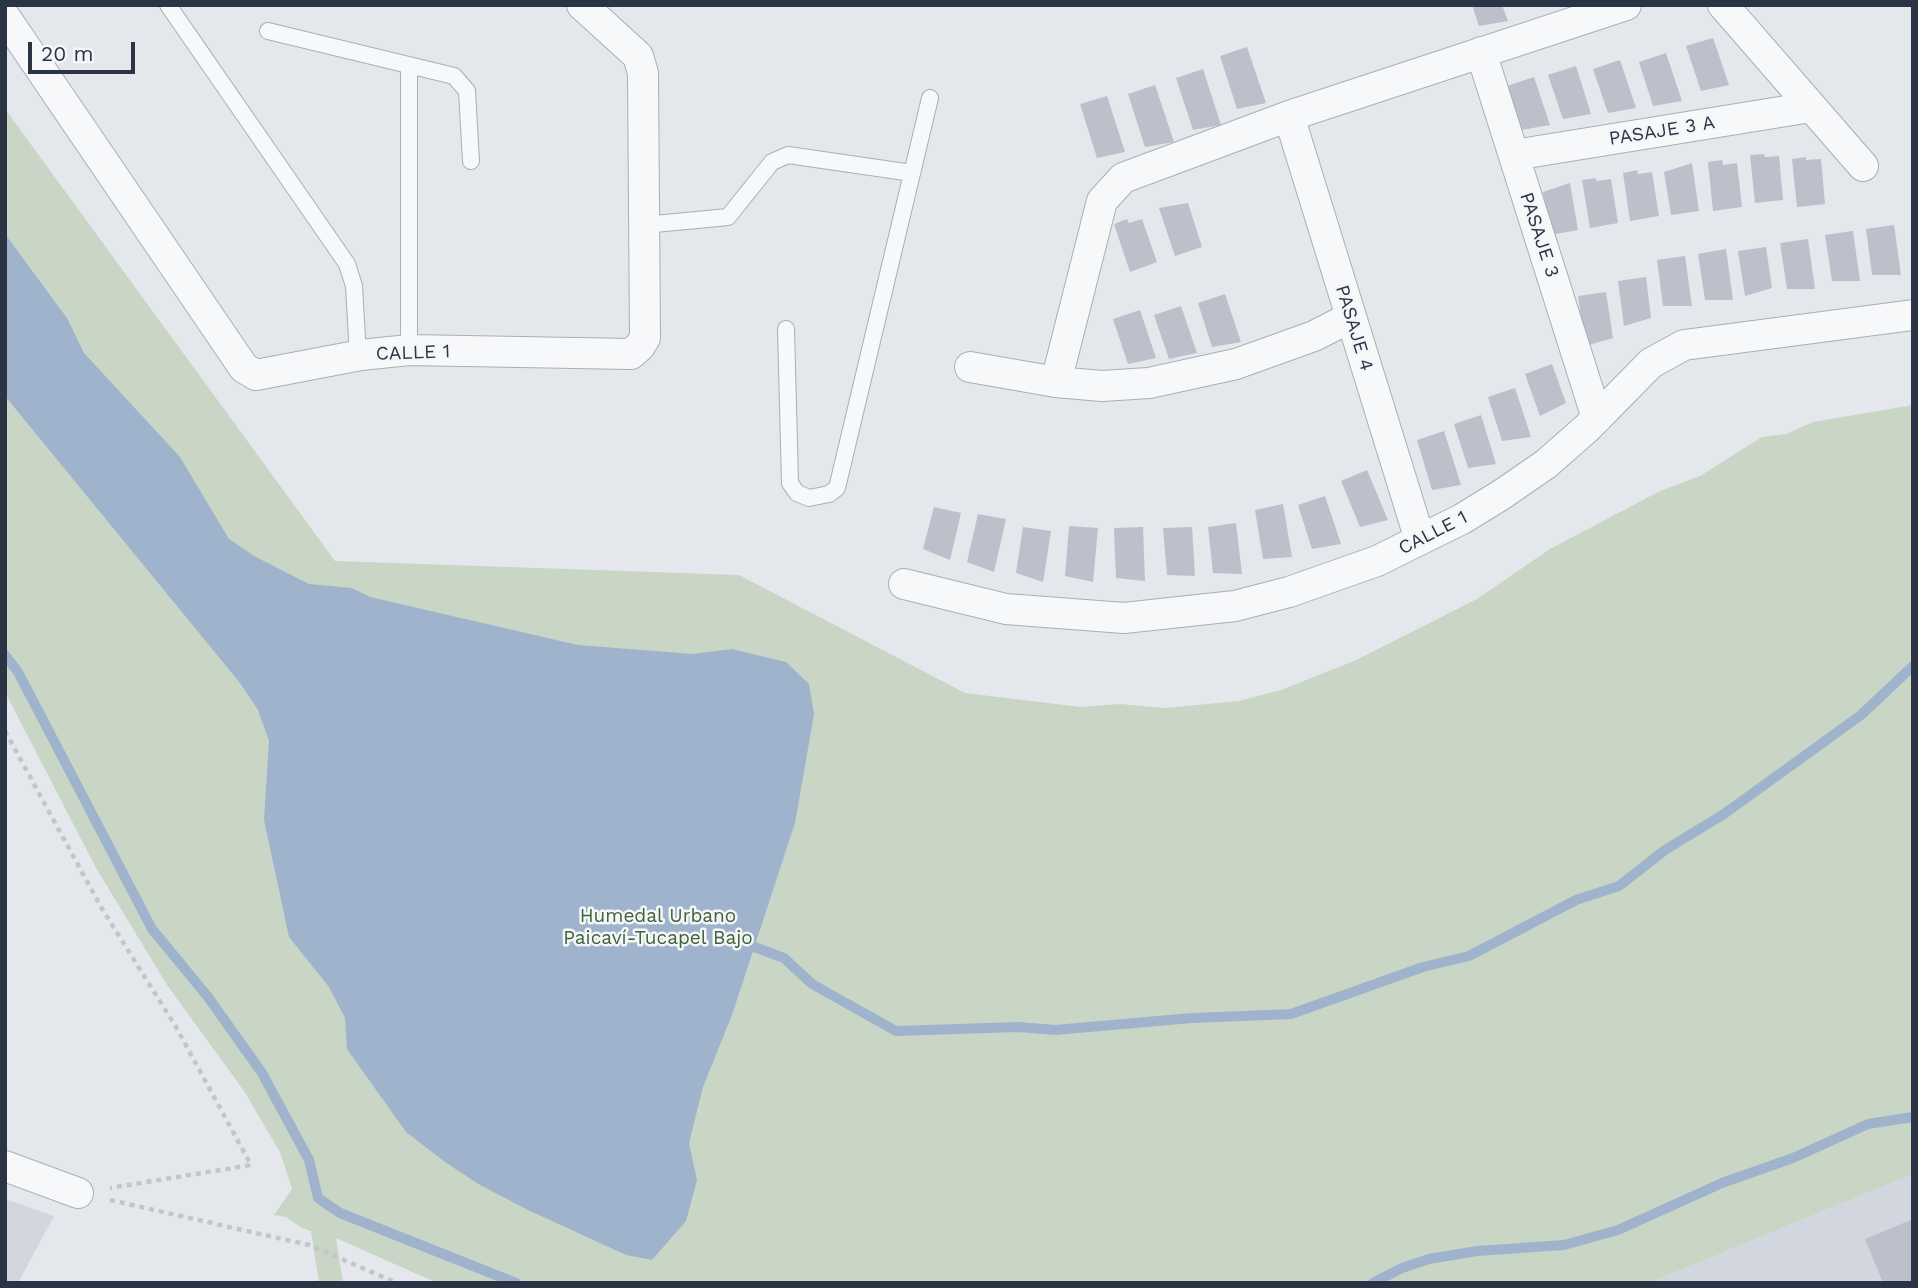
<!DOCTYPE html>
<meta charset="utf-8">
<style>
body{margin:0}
#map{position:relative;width:1918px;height:1288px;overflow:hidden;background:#e4e7ec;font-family:"Work Sans",sans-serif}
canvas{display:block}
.frame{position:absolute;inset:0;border:7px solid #2b3445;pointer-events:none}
.scale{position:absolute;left:28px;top:42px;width:107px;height:32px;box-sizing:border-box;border:4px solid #2b3445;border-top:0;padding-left:9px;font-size:21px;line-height:24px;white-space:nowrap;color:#2b3445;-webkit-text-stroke:5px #f4f6f9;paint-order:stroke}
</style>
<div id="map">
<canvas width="1918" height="1288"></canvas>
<div class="frame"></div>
<div class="scale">20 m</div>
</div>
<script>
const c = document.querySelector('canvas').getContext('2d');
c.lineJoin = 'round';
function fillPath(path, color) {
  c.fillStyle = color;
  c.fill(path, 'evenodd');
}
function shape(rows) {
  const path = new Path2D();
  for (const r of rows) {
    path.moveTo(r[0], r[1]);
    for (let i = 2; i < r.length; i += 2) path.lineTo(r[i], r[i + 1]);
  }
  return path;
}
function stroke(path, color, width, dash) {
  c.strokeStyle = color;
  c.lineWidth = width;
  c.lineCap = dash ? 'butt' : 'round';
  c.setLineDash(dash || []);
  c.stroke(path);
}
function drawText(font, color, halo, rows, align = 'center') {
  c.font = font + ' "Work Sans",sans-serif';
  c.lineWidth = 5;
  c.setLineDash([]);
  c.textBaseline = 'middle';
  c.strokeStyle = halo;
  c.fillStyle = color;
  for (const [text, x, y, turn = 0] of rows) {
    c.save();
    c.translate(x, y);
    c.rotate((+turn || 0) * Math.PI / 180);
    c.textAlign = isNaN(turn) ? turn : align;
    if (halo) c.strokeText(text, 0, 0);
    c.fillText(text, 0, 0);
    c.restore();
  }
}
fillPath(shape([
 [1913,1174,1913,1283,1649,1283],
 [5,1199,54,1216,18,1283,5,1283]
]), '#d2d6de');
fillPath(shape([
 [5,109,335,561,739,575,965,693,1081,707,1120,704,1165,708,1239,701,1281,690,1354,661,1477,599,1550,549,1660,491,1700,476,1762,437,1786,434,1813,422,1913,405,1913,1174,1649,1283,437,1283,336,1238,343,1283,319,1283,311,1231,300,1227,286,1217,274,1215,292,1189,280,1152,244,1091,167,985,96,868,5,692]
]), '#c9d6c5');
fillPath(shape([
 [5,234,67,318,84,353,180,457,229,539,254,556,309,584,352,588,370,597,578,645,693,654,732,649,786,662,809,684,814,714,795,823,732,1015,703,1087,689,1143,697,1180,686,1221,652,1260,626,1255,528,1210,480,1185,445,1162,406,1132,347,1049,345,1018,329,987,289,937,264,820,269,741,258,710,240,683,5,396]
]), '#9fb4cc');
stroke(shape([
 [5,655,18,672,152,929,208,997,262,1073,309,1160,318,1198,340,1213,516,1283],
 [741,942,784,958,812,984,896,1031,1018,1027,1055,1030,1192,1018,1291,1014,1423,967,1469,956,1576,900,1619,886,1665,850,1724,814,1861,715,1913,666],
 [1373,1283,1402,1268,1429,1259,1477,1251,1564,1245,1618,1230,1722,1183,1793,1158,1868,1124,1913,1117]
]), '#9fb4cc', 10);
fillPath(shape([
 [1472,5,1502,5,1508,21,1479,26],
 [1713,38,1729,85,1701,91,1686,46],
 [1247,47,1266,103,1237,109,1220,56],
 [1666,53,1682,101,1653,106,1639,62],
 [1620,60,1636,108,1608,113,1593,69],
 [1576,66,1591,114,1563,119,1548,75],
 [1203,69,1221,125,1193,130,1176,78],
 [1534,77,1550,125,1521,130,1507,86],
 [1155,85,1174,142,1145,147,1128,94],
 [1107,96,1125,152,1097,158,1080,104],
 [1764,154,1765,157,1779,156,1783,200,1755,203,1750,155],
 [1806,157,1806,160,1821,159,1825,204,1797,207,1792,159],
 [1722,160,1723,165,1737,163,1742,207,1713,211,1708,162],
 [1692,163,1699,211,1671,215,1664,172],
 [1637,170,1638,174,1652,172,1659,216,1630,221,1623,173],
 [1596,178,1596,181,1611,179,1618,223,1590,228,1582,180],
 [1570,183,1578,230,1550,235,1543,192],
 [1188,203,1202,247,1175,256,1159,208],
 [1127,219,1129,223,1142,219,1157,262,1130,272,1114,224],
 [1894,225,1901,275,1872,275,1866,229],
 [1853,231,1860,281,1832,281,1825,235],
 [1808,239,1815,289,1787,289,1780,243],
 [1766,247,1772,288,1745,296,1738,251],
 [1726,249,1733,300,1705,300,1698,254],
 [1685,256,1692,306,1663,306,1657,260],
 [1646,277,1651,318,1624,326,1618,281],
 [1606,292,1613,338,1585,346,1578,296],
 [1225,294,1241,342,1212,347,1198,303],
 [1181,306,1197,353,1169,359,1154,315],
 [1140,310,1156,358,1128,364,1113,319],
 [1552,364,1566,403,1540,416,1525,374],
 [1515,388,1531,437,1502,441,1488,397],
 [1481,415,1496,464,1468,468,1454,424],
 [1444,431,1461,485,1432,490,1417,440],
 [1367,470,1388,520,1360,527,1341,481],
 [1325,496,1341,544,1312,549,1298,505],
 [1283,504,1292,557,1263,559,1255,510],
 [934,507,961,513,950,560,923,549],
 [978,514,1006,519,994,572,967,562],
 [1236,523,1242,574,1213,573,1208,527],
 [1069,526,1098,528,1093,582,1065,576],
 [1023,527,1051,531,1043,582,1016,573],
 [1143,527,1145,581,1116,578,1114,528],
 [1192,527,1195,576,1167,575,1163,528],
 [1913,1219,1913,1283,1883,1283,1865,1239]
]), '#bbc0ca');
const lane = shape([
 [168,5,347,264,354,286,358,356],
 [268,31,454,76,467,91,471,161],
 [409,65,409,350],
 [644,225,728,217,772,162,788,155,912,173],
 [786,329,790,483,797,493,809,498,829,494,837,488,930,98]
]);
const street = shape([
 [1723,5,1863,166],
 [5,17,244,368,256,375,361,355,409,350,631,354,640,346,645,338,643,73,638,56,582,5],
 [1481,52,1597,418],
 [1289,116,1420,540],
 [1514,155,1811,107],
 [970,367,1056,382,1102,386,1149,383,1236,364,1314,336,1351,317],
 [1056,382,1102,201,1123,178,1289,116,1626,5],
 [904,584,1006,609,1124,618,1235,606,1289,592,1377,561,1462,519,1501,495,1546,464,1587,428,1651,363,1684,345,1913,315],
 [5,1166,78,1193]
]);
stroke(lane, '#a9aeb7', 18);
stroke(street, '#a9aeb7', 32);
stroke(shape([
 [5,731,101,907,176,1027,251,1165,110,1188],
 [110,1200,309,1245,397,1283]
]), '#c2c5cb', 4.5, [5, 5]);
stroke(lane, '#f7f8fa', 16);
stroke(street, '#f7f8fa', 30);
drawText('19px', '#2b3445', '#f4f6f9', [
 ["PASAJE 3 A",1662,131,-9],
 ["PASAJE 3",1539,235,72],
 ["PASAJE 4",1354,328,73],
 ["CALLE 1",413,353,-2],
 ["CALLE 1",1433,533,-27]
]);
drawText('19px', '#3f6138', '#f4f6f9', [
 ["Humedal Urbano",658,916],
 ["Paicaví-Tucapel Bajo",658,938]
]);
</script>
